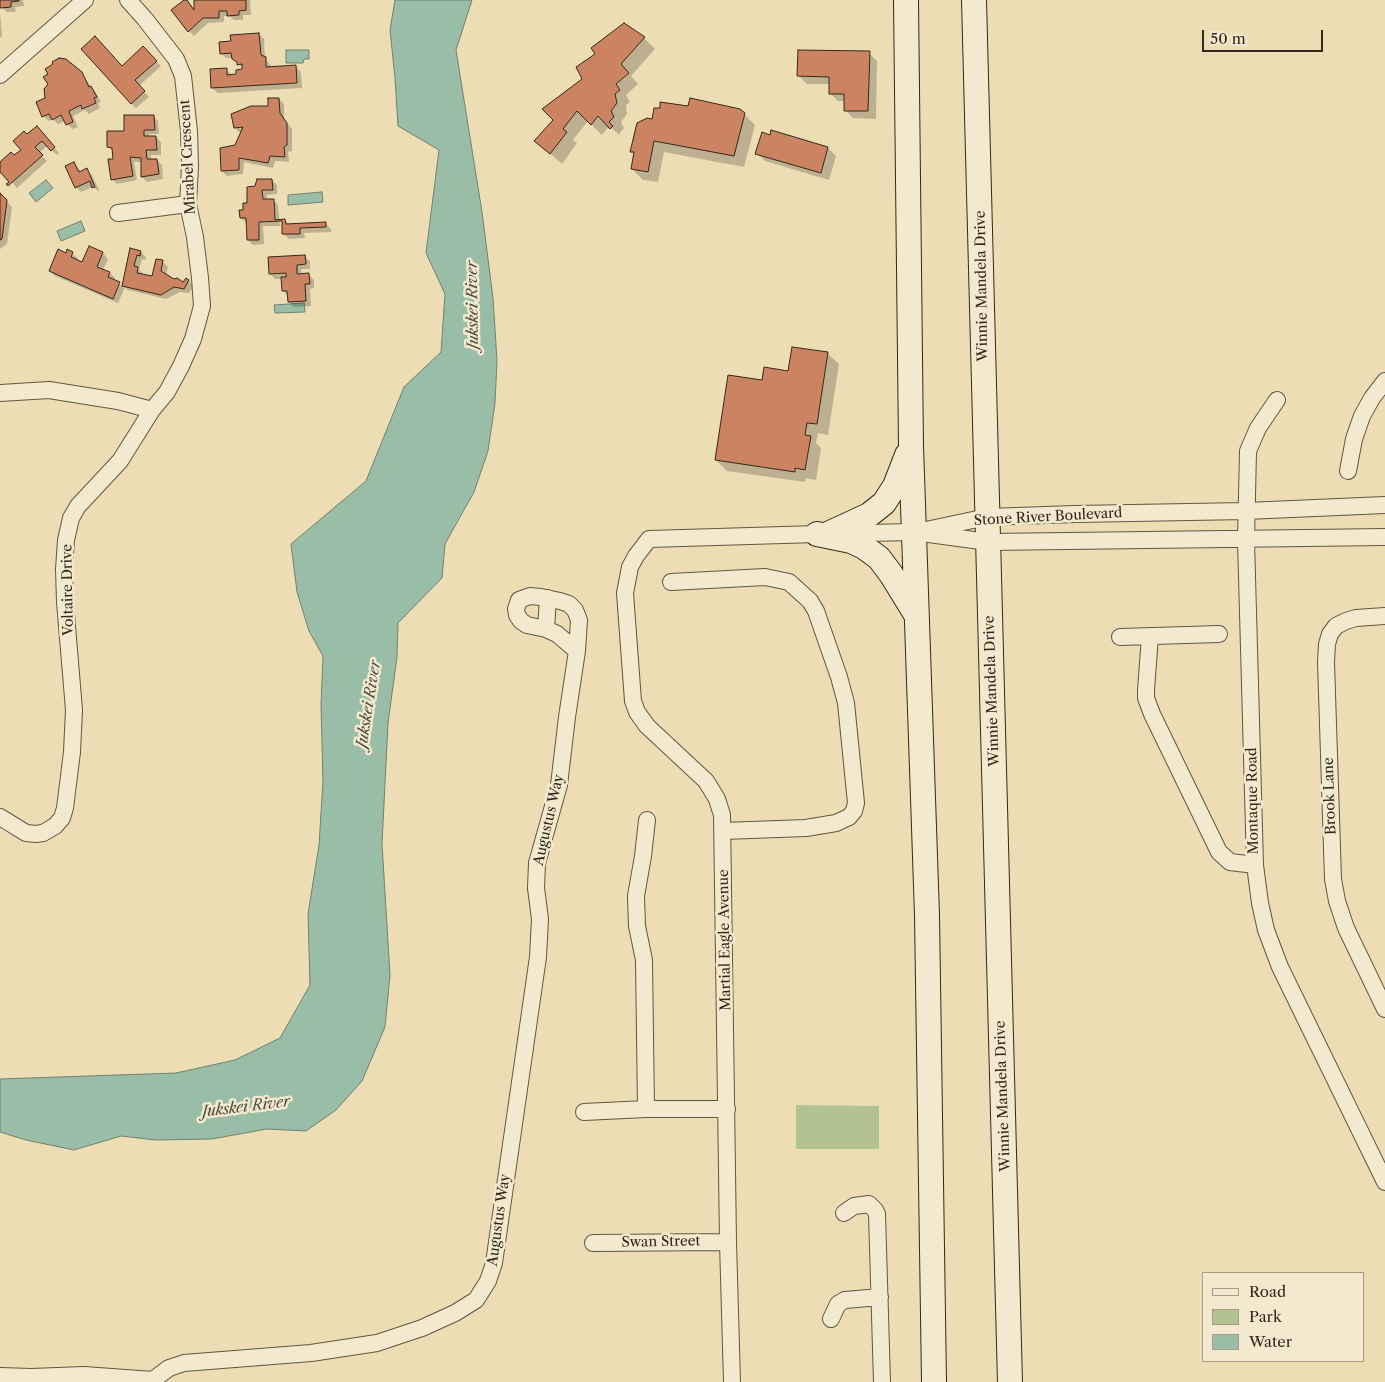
<!DOCTYPE html>
<style>
body{margin:0}
#map{position:relative;width:1385px;height:1382px;overflow:hidden;background:#ecddb5;font-family:"Libre Caslon Text",serif}
canvas{display:block}
.legend{position:absolute;left:1202px;top:1272px;width:162px;height:90px;box-sizing:border-box;background:#f3e9cf;border:1px solid #a79c87;margin:0;padding:6px 9px;list-style:none;font-size:15px;color:#34281a}
.legend li{display:flex;align-items:center;gap:10px;height:25px}
.legend b{width:25px;border:1px solid #a79c87}
.scale{position:absolute;left:1202px;top:30px;width:121px;height:22px;box-sizing:border-box;border:2px solid #34281a;border-top:0;padding-left:6px;font-size:15px;line-height:18px;white-space:nowrap;color:#34281a;-webkit-text-stroke:4px #f3e9cf;paint-order:stroke}
</style>
<div id="map">
<canvas width="1385" height="1382"></canvas>
<ul class="legend">
<li><b style="height:6px;background:#f3e9cf"></b>Road</li>
<li><b style="height:14px;background:#b3c291"></b>Park</li>
<li><b style="height:14px;background:#9abda7"></b>Water</li>
</ul>
<div class="scale">50 m</div>
</div>
<script>
const c = document.querySelector('canvas').getContext('2d');
c.lineJoin = 'round';
function fillPath(path, color) {
  c.fillStyle = color;
  c.fill(path, 'evenodd');
}
function shape(rows) {
  const path = new Path2D();
  for (const r of rows) {
    path.moveTo(r[0], r[1]);
    for (let i = 2; i < r.length; i += 2) path.lineTo(r[i], r[i + 1]);
  }
  return path;
}
function stroke(path, color, width, dash) {
  c.strokeStyle = color;
  c.lineWidth = width;
  c.lineCap = dash ? 'butt' : 'round';
  c.setLineDash(dash || []);
  c.stroke(path);
}
function drawText(font, color, halo, rows, align = 'center') {
  c.font = font + ' "Libre Caslon Text",serif';
  c.lineWidth = 5;
  c.setLineDash([]);
  c.textBaseline = 'middle';
  c.strokeStyle = halo;
  c.fillStyle = color;
  for (const [text, x, y, turn = 0] of rows) {
    c.save();
    c.translate(x, y);
    c.rotate((+turn || 0) * Math.PI / 180);
    c.textAlign = isNaN(turn) ? turn : align;
    if (halo) c.strokeText(text, 0, 0);
    c.fillText(text, 0, 0);
    c.restore();
  }
}
fillPath(shape([
 [796,1105,879,1106,879,1149,796,1149]
]), '#b3c291');
const water = shape([
 [395,0,472,0,456,50,482,212,493,298,497,360,495,403,488,451,474,492,445,544,442,578,398,623,397,657,388,723,382,844,390,975,385,1027,362,1081,336,1110,306,1131,267,1129,212,1139,156,1140,121,1136,74,1150,26,1140,0,1132,0,1079,176,1073,235,1060,280,1038,310,985,308,914,319,845,323,781,321,705,323,656,309,631,297,592,291,544,366,481,404,387,441,352,445,294,426,253,439,150,398,126,395,78,390,30,395,0],
 [286,50,309,50,309,59,304,59,303,63,286,63,286,50],
 [46,180,53,188,36,202,29,193,46,180],
 [322,192,323,202,288,205,288,195,322,192],
 [81,221,85,231,61,241,57,231,81,221],
 [304,303,305,312,275,313,274,305,304,303]
]);
fillPath(water, '#9abda7');
stroke(water, '#71816f', 1);
fillPath(shape([
 [0,0,23,0,24,6,15,7,16,12,7,12,0,6],
 [195,0,250,0,251,15,243,15,243,20,234,20,229,16,224,16,224,22,208,23,194,36,189,31,191,5,196,12],
 [0,13,2,37,0,37],
 [624,25,644,38,655,49,631,76,638,84,626,95,630,102,626,105,627,114,621,122,624,128,619,134,623,138,609,126,602,135,588,121,573,140,577,143,562,164,536,141,555,120,584,79,597,54],
 [259,34,264,39,265,59,270,64,271,68,296,67,301,72,302,88,218,93,212,88,226,69,232,76,238,75,245,70,233,58,226,58,221,53,232,42],
 [143,48,161,66,139,86,149,97,136,108,131,103,122,67],
 [869,53,877,61,876,119,853,118,845,110,845,101,838,101,830,93,830,84,807,84,799,76],
 [81,73,96,93,101,102,98,103,100,108,89,114,85,110,73,116,78,127,72,129,65,121,58,124,53,119,49,121,43,116,46,98],
 [279,99,284,104,284,119,292,129,292,151,288,152,289,162,275,161,273,168,244,162,243,174,227,176,222,171,241,134,235,128],
 [744,114,755,125,744,167,664,152,658,182,643,180,632,169,635,155,632,152,654,120],
 [153,116,158,121,159,134,149,134,149,137,156,137,161,142,161,155,151,155,151,160,157,160,162,165,163,179,147,182,142,177,142,162,134,162,137,180,117,184,112,179,114,152,109,147,125,132],
 [42,133,59,153,57,155,47,146,39,153,47,161,17,188,0,168,22,150,27,136],
 [828,148,836,156,829,180,765,161,757,153],
 [74,163,81,172,87,170,92,175,100,192,93,187,81,192,76,187],
 [272,180,277,185,277,194,267,195,267,200,273,200,278,205,280,226,263,226,264,244,253,245,248,240,247,223,241,218,256,188],
 [0,194,12,207,7,244,0,249],
 [285,221,289,225,326,224,331,229,331,232,304,233,305,238,289,239,284,234],
 [90,248,103,253,108,259,103,270,110,273,115,278,114,281,123,287,131,250,141,252,146,257,145,260,142,259,139,270,143,273,142,275,153,278,163,262,168,267,166,276,184,283,189,281,194,286,189,293,180,292,166,299,128,290,125,287,118,303,55,276,50,271,68,251,78,258,77,261,83,264],
 [305,256,310,262,310,269,301,269,302,275,309,275,314,280,314,288,310,289,311,306,294,307,289,302,289,297,283,291,283,279,275,279,270,274],
 [828,354,839,364,828,435,818,433,816,443,821,448,816,480,806,478,805,482,727,471,716,460,763,382,789,372]
]), '#0003');
const building = shape([
 [0,0,19,0,19,1,11,2,11,7,0,8,0,0],
 [184,0,187,0,194,10,194,0,246,0,246,10,239,11,239,15,227,16,227,11,219,11,219,18,203,18,188,32,171,10,184,0],
 [624,23,645,37,621,64,629,73,616,84,620,90,615,94,617,103,611,111,614,117,609,122,613,126,610,129,598,116,591,125,577,111,563,129,567,132,550,154,534,141,553,120,542,109,582,79,576,67,595,54,591,48,624,23],
 [259,33,261,55,266,57,266,67,296,65,297,83,211,88,210,69,227,68,227,75,236,74,236,70,242,69,242,64,237,65,237,62,232,59,231,53,220,54,219,42,231,41,230,35,259,33],
 [95,36,122,66,143,46,157,61,135,80,145,91,131,104,81,49,95,36],
 [798,50,870,51,868,111,844,111,844,94,829,94,829,77,797,76,798,50],
 [59,58,66,59,82,72,89,87,91,86,97,97,94,98,96,103,82,109,81,105,69,111,73,122,66,125,61,115,52,120,49,114,42,117,36,102,45,98,44,89,48,84,43,77,48,74,45,69,53,64,52,62,59,58],
 [268,98,279,98,280,113,287,123,287,145,284,147,285,157,270,156,268,163,239,158,239,170,221,171,220,148,235,145,243,127,234,128,231,114,251,106,268,106,268,98],
 [690,98,740,109,745,113,734,156,654,141,648,172,631,169,634,152,630,152,637,123,647,118,652,119,654,108,660,108,660,102,688,106,690,98],
 [124,115,154,115,155,130,144,130,144,136,156,136,157,150,146,150,147,159,157,159,159,174,141,177,141,158,130,157,133,176,111,180,108,159,113,159,112,148,107,147,107,131,124,131,124,115],
 [37,126,55,147,51,151,42,141,35,147,43,155,8,186,6,184,9,182,0,172,0,162,11,152,14,155,21,150,13,141,24,131,27,134,37,126],
 [771,130,828,147,821,173,755,154,762,132,770,135,771,130],
 [74,162,79,172,87,168,95,187,92,188,90,181,75,188,65,166,74,162],
 [257,179,272,179,273,190,262,190,263,199,274,199,275,220,285,219,286,224,326,222,326,227,300,228,300,234,282,234,282,221,259,222,259,240,247,240,246,218,240,218,239,210,243,210,243,203,247,203,247,187,255,186,257,179],
 [0,193,7,200,2,239,0,240,0,193],
 [89,246,103,252,97,267,110,272,108,277,120,282,113,299,49,271,58,249,66,253,67,249,73,252,71,257,82,262,89,246],
 [130,248,141,251,140,256,137,255,134,266,138,267,137,273,152,276,156,259,163,260,161,271,174,279,177,278,183,282,186,278,189,280,184,289,174,287,161,295,122,286,130,248],
 [305,255,306,264,297,265,297,274,309,273,310,284,305,284,306,301,288,302,287,291,282,291,281,277,286,277,286,273,269,274,268,257,305,255],
 [792,347,828,352,817,424,807,423,805,435,811,436,805,470,795,468,795,472,715,460,728,375,762,380,764,367,788,371,792,347]
]);
fillPath(building, '#cb8361');
stroke(building, '#34281a', 1);
const street = shape([
 [0,75,85,0],
 [118,213,188,204],
 [0,393,49,390,118,401,152,410],
 [1277,400,1258,428,1248,451,1246,540,1255,865,1260,903,1266,930,1280,967,1385,1182],
 [1348,471,1354,439,1362,416,1372,398,1385,381],
 [926,530,987,517,1075,514,1246,511,1385,505],
 [671,582,765,577,789,582,810,601,816,611,839,677,846,703,856,803,854,811,849,817,836,823,806,828,723,831],
 [1385,616,1356,618,1346,621,1336,626,1330,634,1327,644,1326,662,1333,879,1337,901,1346,928,1385,1009],
 [546,629,548,598],
 [1150,636,1146,690,1146,698,1152,714,1219,852,1230,862,1255,865],
 [1120,637,1219,634],
 [0,817,26,833,36,834,43,833,55,826,62,818,65,808,72,752,74,710,65,602,64,569,66,540,71,518,78,506,120,461,152,410,167,392,181,366,193,339,202,306,200,278,195,237,188,204,190,166,189,131,183,76,176,59,145,19,128,0],
 [646,1109,644,960,637,926,636,896,643,856,647,820],
 [584,1112,646,1109,727,1109],
 [844,1213,854,1206,869,1204,875,1210,877,1214,882,1382],
 [593,1243,728,1242],
 [831,1319,838,1304,845,1300,880,1297],
 [0,1376,31,1377,84,1375,153,1380,169,1368,184,1363,311,1353,377,1343,422,1328,455,1313,476,1300,488,1281,494,1263,538,957,540,919,536,888,537,863,559,785,567,717,577,651,557,634,546,629,527,625,521,621,517,615,516,609,519,600,530,596,541,597,560,601,569,604,575,610,579,620,577,651],
 [732,1382,728,1242,722,815,717,799,706,781,647,726,637,712,633,701,625,593,630,567,636,556,649,539,817,534,914,532,988,542,1385,537]
]);
const secondary = shape([
 [906,0,911,446,927,915,934,1382],
 [974,0,1010,1382],
 [830,533,869,515,884,503,895,486,907,455],
 [817,534,851,541,864,547,879,558,891,574,915,613]
]);
stroke(street, '#625541', 18);
stroke(secondary, '#34281a', 26);
stroke(street, '#f3e9cf', 16);
stroke(secondary, '#f3e9cf', 24);
drawText('14px', '#34281a', '#f3e9cf', [
 ["Mirabel Crescent",188,157,-93],
 ["Winnie Mandela Drive",982,286,-91],
 ["Stone River Boulevard",1048,517,-3],
 ["Voltaire Drive",68,590,-91],
 ["Winnie Mandela Drive",992,691,-92],
 ["Brook Lane",1330,796,-92],
 ["Montaque Road",1253,801,-91],
 ["Augustus Way",549,820,-77],
 ["Martial Eagle Avenue",725,940,-91],
 ["Winnie Mandela Drive",1003,1096,-92],
 ["Augustus Way",499,1220,-82],
 ["Swan Street",661,1242,-1]
]);
drawText('italic 15px', '#4e4d3d', '#f3e9cf', [
 ["Jukskei River",473,305,-91],
 ["Jukskei River",369,704,-81],
 ["Jukskei River",246,1107,-7]
]);
</script>
